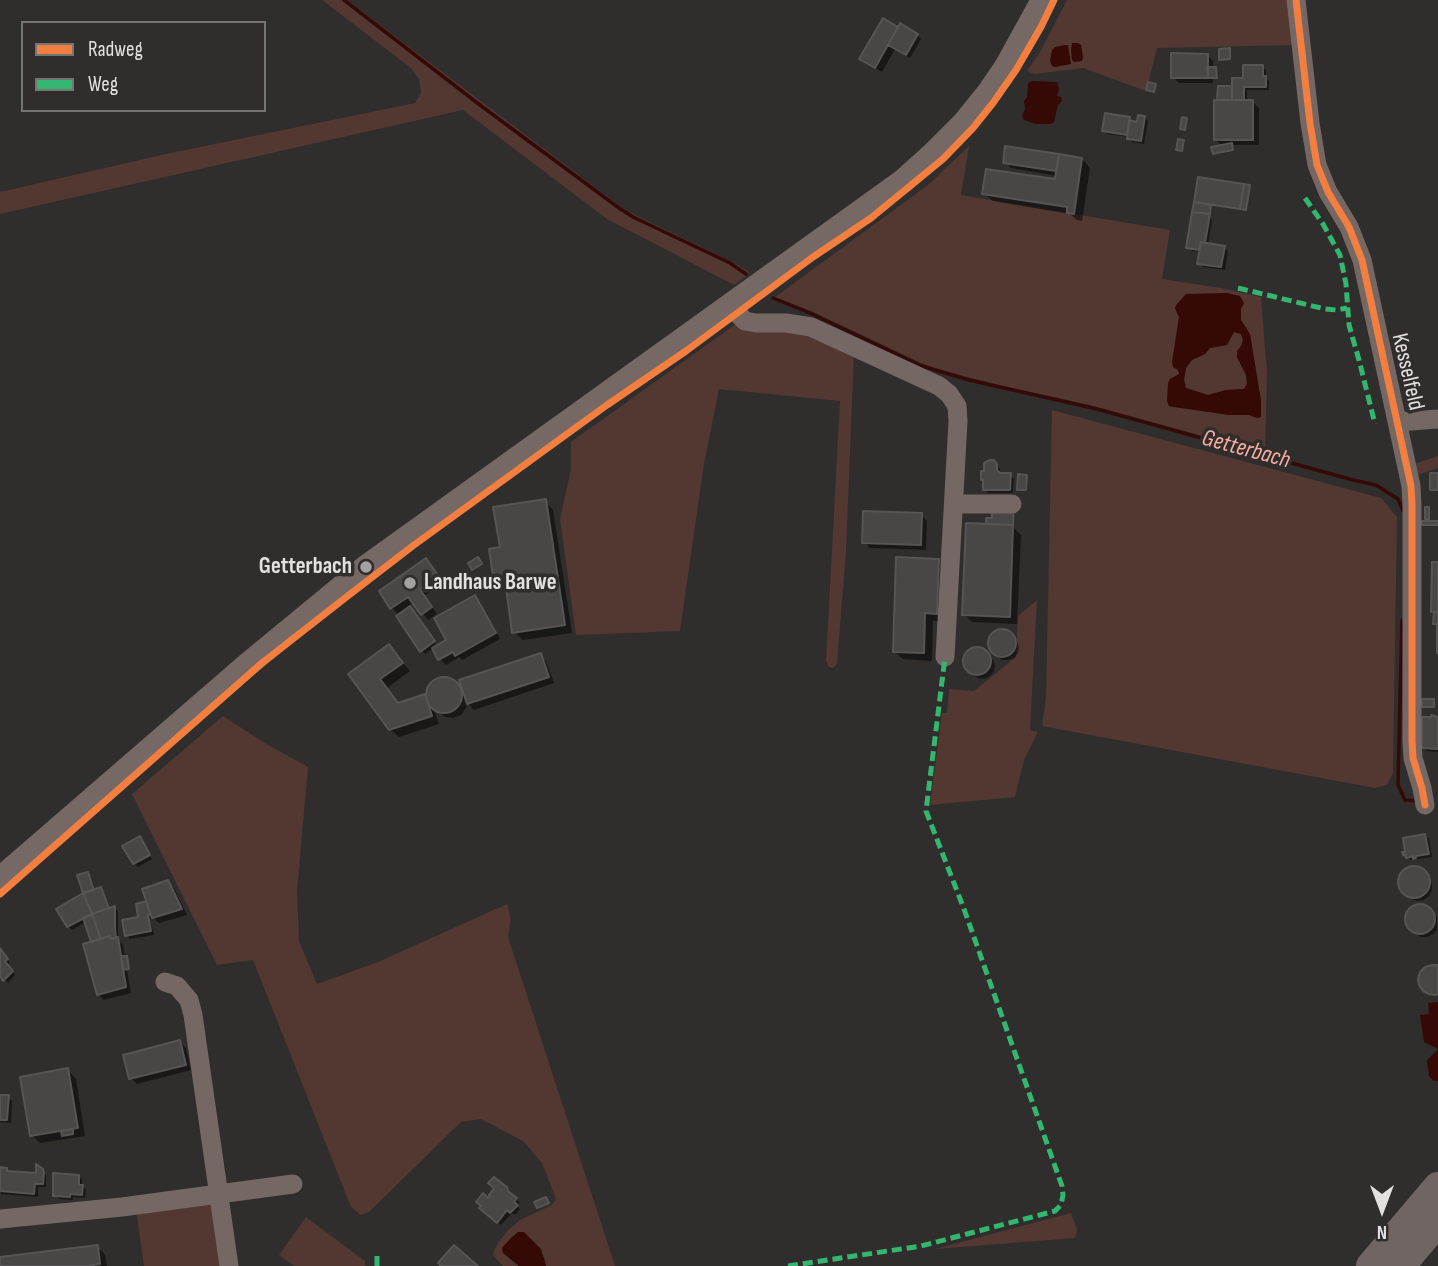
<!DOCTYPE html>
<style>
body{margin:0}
#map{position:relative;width:1438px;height:1266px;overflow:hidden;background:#2f2e2d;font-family:"Sofia Sans Condensed",sans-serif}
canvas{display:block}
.legend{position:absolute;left:21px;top:21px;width:245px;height:91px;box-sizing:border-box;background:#302d2c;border:2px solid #777574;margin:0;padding:9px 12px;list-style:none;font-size:21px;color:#e2e0e0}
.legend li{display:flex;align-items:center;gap:14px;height:35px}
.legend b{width:35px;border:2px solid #777574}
.north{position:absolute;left:1347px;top:1175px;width:70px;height:70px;-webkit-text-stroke:5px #302d2c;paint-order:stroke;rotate:180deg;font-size:19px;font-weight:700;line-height:28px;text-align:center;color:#e2e0e0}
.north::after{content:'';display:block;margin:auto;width:24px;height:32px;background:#e2e0e0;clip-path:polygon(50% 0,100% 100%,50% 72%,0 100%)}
</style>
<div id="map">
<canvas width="1438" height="1266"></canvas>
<ul class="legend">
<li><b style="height:9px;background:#f27e40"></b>Radweg</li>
<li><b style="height:9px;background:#33b770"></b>Weg</li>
</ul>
<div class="north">N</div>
</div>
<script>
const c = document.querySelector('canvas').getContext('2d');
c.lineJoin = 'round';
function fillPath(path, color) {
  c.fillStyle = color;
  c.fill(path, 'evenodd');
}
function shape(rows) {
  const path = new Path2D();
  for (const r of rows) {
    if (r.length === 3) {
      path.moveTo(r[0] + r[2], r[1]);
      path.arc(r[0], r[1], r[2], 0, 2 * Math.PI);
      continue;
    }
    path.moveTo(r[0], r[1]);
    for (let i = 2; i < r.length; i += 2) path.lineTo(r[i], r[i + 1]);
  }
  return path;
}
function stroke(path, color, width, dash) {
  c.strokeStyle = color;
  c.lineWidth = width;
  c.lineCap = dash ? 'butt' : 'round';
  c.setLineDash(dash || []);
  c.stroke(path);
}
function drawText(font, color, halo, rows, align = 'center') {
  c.font = font + ' "Sofia Sans Condensed",sans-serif';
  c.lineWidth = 7;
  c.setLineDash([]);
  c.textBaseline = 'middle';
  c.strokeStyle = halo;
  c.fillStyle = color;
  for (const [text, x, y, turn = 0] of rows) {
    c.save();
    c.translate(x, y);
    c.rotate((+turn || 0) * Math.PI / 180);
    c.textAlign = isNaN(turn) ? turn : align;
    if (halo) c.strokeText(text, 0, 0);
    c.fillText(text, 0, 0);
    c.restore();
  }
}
fillPath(shape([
 [322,0,347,0,625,210,738,265,750,273,734,285,607,219,463,110,0,214,0,192,166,154,415,103,421,93,419,79,411,68],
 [1067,0,1291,0,1296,45,1157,48,1146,91,1083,68,1034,74,1027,71,1040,52],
 [969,146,961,195,1170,230,1162,279,1221,288,1261,297,1267,372,1265,453,1086,404,1003,386,930,367,811,311,775,297,928,185],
 [1183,300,1241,309,1241,320,1250,335,1261,401,1252,417,1250,415,1228,415,1188,408,1170,379,1179,375,1179,317,1175,308,1177,304],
 [744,318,802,328,854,352,846,551,837,664,833,668,829,667,826,661,840,401,719,389,704,464,680,631,576,635,560,519,571,469,571,442],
 [1234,332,1241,334,1243,340,1237,357,1246,375,1247,384,1244,389,1226,390,1208,395,1185,388,1184,380,1186,368,1192,360,1205,354,1210,348,1227,345],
 [1052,410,1381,498,1397,517,1393,773,1387,785,1375,788,1042,726,1046,698],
 [1438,456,1438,468,1414,476,1411,465],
 [1037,600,1030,730,1038,732,1024,760,1015,797,930,805,942,713,947,713,949,689,974,691,1016,657,1018,616],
 [223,716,263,742,308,767,297,891,299,941,317,984,378,962,507,904,511,919,508,937,615,1266,546,1266,545,1259,518,1232,511,1238,502,1248,503,1253,519,1266,503,1266,493,1255,496,1246,508,1230,520,1220,552,1205,556,1199,542,1163,523,1141,481,1119,461,1122,369,1212,361,1215,351,1207,253,960,217,965,132,794],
 [214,1200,223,1266,144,1266,136,1210],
 [1071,1213,1077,1230,1075,1238,935,1249],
 [306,1217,365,1261,365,1266,294,1266,279,1255]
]), '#533731');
fillPath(shape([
 [1072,43,1078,43,1081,45,1083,57,1082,61,1074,62,1072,60,1071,50],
 [1065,45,1068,45,1071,64,1055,67,1052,66,1050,61,1052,50,1055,47],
 [1032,81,1057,82,1059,89,1057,96,1061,97,1062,101,1058,105,1054,122,1050,124,1036,124,1024,120,1022,116,1025,109,1024,101,1027,97,1028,83],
 [1227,293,1240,296,1244,303,1241,309,1241,320,1250,334,1261,401,1261,417,1257,418,1249,415,1229,415,1174,407,1169,406,1167,401,1168,383,1170,379,1179,374,1178,370,1173,367,1172,362,1179,317,1175,308,1177,304,1186,294],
 [1234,332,1241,334,1243,340,1241,346,1237,351,1237,357,1246,375,1247,384,1244,389,1226,390,1208,395,1186,388,1184,380,1186,368,1192,360,1205,354,1210,348,1227,345],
 [1438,1002,1438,1081,1434,1081,1429,1076,1427,1060,1438,1049,1424,1042,1420,1015,1429,1014,1428,1003],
 [518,1232,524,1232,541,1249,546,1266,519,1266,503,1253,502,1248,511,1238]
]), '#350905');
fillPath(shape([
 [883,21,917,35,921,39,910,58,895,49,882,72,867,64,861,58],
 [1207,55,1213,61,1213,69,1217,70,1217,78,1213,78,1213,83,1179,83,1173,77],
 [1262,67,1266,70,1266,78,1269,81,1269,90,1247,90,1247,102,1253,102,1259,108,1259,145,1233,145,1234,151,1215,155,1214,153,1223,147,1215,139,1233,88],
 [1144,117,1148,121,1144,144,1132,142,1128,137,1108,134,1104,130,1130,118,1134,123,1139,124],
 [1007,148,1082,159,1090,168,1082,221,1077,220,1070,214,993,201,984,193,1056,181,1057,176,1011,168,1005,162],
 [1199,179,1250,188,1247,210,1212,205,1210,217,1212,220,1208,245,1224,248,1228,251,1225,270,1203,267,1199,263,1201,252,1192,251,1188,247],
 [994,462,1000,469,1000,475,1010,475,1014,479,1013,493,988,493,985,489,985,482,982,480],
 [545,501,553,510,572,633,523,640,514,632,508,589,504,589,496,581,502,549],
 [1015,512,1014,528,1021,535,1017,624,972,622,964,614,991,526],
 [921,515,927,521,926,550,870,548,864,542],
 [426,560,443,583,424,596,437,614,428,620,414,602,408,606,438,647,449,641,475,597,480,603,500,639,462,660,459,657,446,665,440,659,434,648,425,654,422,650,399,615,392,608],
 [938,561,946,569,944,621,933,621,932,661,903,659,894,651],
 [1003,630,1008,632,1017,641,1019,647,1018,653,1014,658,1008,660,1002,660,997,656,989,646,989,640,992,635,997,631],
 [389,646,410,671,387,688,399,704,424,696,428,700,429,689,434,682,442,679,451,680,464,690,540,655,546,661,554,683,474,710,467,702,466,708,461,715,453,718,445,717,434,709,439,724,399,737,390,729,350,675],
 [978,648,984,651,993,660,995,666,994,671,990,676,984,679,978,678,973,675,965,665,965,659,967,653,972,649],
 [1438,718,1438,752,1427,751,1423,748],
 [1425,836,1429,839,1432,857,1411,860,1407,857],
 [143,842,152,859,138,867,134,863],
 [1412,868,1419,869,1425,873,1432,884,1432,890,1429,896,1424,900,1417,901,1410,898,1401,888,1400,882,1401,875,1406,870],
 [88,874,91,877,96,891,101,889,104,893,111,909,115,908,118,912,118,934,119,941,123,945,125,957,128,959,130,970,127,970,131,993,104,1000,98,994,95,943,86,922,72,930,68,926,85,894],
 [168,882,174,888,187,915,159,923,154,918,150,919,154,935,130,939,127,935,140,919,145,903,150,908],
 [1417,905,1423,905,1429,908,1437,917,1437,930,1433,934,1427,937,1421,937,1416,934,1407,924,1406,919,1407,913,1411,908],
 [0,949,10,963,8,965,15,975,8,983,0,973],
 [180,1042,186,1048,191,1070,137,1084,131,1078],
 [68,1070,76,1079,85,1136,40,1143,32,1135],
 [0,1097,8,1097,12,1101,11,1123,0,1122],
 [0,1169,6,1170,9,1173,37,1174,42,1170,46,1175,46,1187,38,1187,38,1197,1,1194],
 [79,1176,82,1180,82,1186,86,1190,85,1198,73,1197,73,1200,59,1199,55,1195],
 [505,1188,520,1203,517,1206,520,1209,515,1215,512,1213,501,1225,482,1208,489,1200],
 [97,1246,105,1255,107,1266,0,1266,0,1259]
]), '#0007');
stroke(shape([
 [344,0,480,105,619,208,633,217,730,263,746,274],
 [773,298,810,313,922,366,969,380,1097,409,1353,480,1376,485,1398,499,1403,511],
 [1402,620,1398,785,1405,800,1418,801]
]), '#350905', 3.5);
const building = shape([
 [883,18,898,27,875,68,859,59,883,18],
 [900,23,918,34,906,55,888,45,900,23],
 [1230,48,1230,59,1219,60,1219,49,1230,48],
 [1171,53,1208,54,1208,78,1171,78,1171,53],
 [1243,65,1263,65,1263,76,1266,76,1266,87,1244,87,1244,100,1232,100,1232,78,1243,78,1243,65],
 [1207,67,1216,67,1217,78,1208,78,1207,67],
 [1148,82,1156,84,1154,92,1146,90,1148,82],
 [1218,86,1232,86,1232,100,1217,100,1218,86],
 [1214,100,1253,100,1253,140,1214,140,1214,100],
 [1105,113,1130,117,1127,135,1102,131,1105,113],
 [1138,115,1145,116,1141,141,1127,139,1129,120,1137,122,1138,115],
 [1182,117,1187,118,1185,130,1180,129,1182,117],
 [1178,139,1184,140,1182,151,1176,150,1178,139],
 [1232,143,1233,150,1213,154,1211,147,1232,143],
 [1005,146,1059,154,1056,171,1003,163,1005,146],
 [1059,154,1082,158,1074,214,1067,213,1067,207,982,194,986,169,1055,179,1059,154],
 [1198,177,1244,184,1240,209,1194,202,1198,177],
 [1244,184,1250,185,1246,210,1240,209,1244,184],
 [1194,202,1211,205,1210,214,1192,212,1194,202],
 [1192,212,1210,214,1205,243,1201,242,1199,250,1186,248,1192,212],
 [1201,242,1225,246,1221,267,1197,264,1201,242],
 [990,460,994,460,997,464,997,470,1000,473,1011,473,1010,490,983,490,983,480,981,480,981,471,984,471,984,463,990,460],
 [1430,473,1438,473,1438,490,1430,490,1430,473],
 [1018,474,1027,475,1026,490,1017,490,1018,474],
 [546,499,565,625,512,633,505,580,494,582,489,549,500,547,493,507,546,499],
 [1425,507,1429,507,1429,519,1425,519,1425,507],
 [992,508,1014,509,1013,525,986,524,986,518,992,518,992,508],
 [863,511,922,513,921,545,862,543,863,511],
 [1422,521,1438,521,1438,525,1422,525,1422,521],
 [966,523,1013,525,1010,617,962,615,966,523],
 [478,557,482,564,472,570,468,563,478,557],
 [896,557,939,559,937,614,925,613,924,653,893,652,896,557],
 [426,558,439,577,420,589,432,607,421,615,408,597,390,609,379,591,426,558],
 [1432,562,1438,562,1438,612,1431,612,1432,562],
 [475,595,496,633,455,656,453,652,438,660,432,648,446,640,434,618,475,595],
 [410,606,435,641,420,652,396,616,410,606],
 [1434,612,1438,612,1438,653,1437,653,1437,624,1433,624,1434,612],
 [1002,643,14],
 [389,644,403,663,380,679,398,703,425,694,432,716,389,730,348,674,389,644],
 [977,661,14],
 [541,653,549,677,467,704,459,680,541,653],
 [444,695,18],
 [1422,699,1434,699,1434,707,1422,707,1422,699],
 [1431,715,1438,717,1438,749,1422,748,1422,717,1431,717,1431,715],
 [1425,834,1429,854,1416,856,1416,858,1413,859,1413,856,1406,858,1405,855,1403,855,1402,852,1405,852,1403,838,1425,834],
 [140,836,150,855,133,864,122,846,140,836],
 [1414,882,16],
 [88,872,94,890,83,893,77,875,88,872],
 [168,880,182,909,152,918,142,889,168,880],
 [101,887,109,908,92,914,83,893,101,887],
 [83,893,92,914,67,927,56,909,83,893],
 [146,901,150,914,148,915,151,931,125,936,122,920,138,917,136,904,146,901],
 [1420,919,15],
 [115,906,115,929,116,938,111,939,110,936,101,939,92,914,115,906],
 [92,914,101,939,91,942,83,918,92,914],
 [110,936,111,939,118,937,126,987,97,995,83,944,110,936],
 [0,948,8,959,5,961,13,971,3,981,0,976,0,948],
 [121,956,127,956,129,969,123,970,121,956],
 [1432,965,1438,965,1438,994,1436,995,1429,994,1423,991,1419,985,1418,979,1420,972,1425,967,1432,965],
 [180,1040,186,1065,129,1079,123,1055,180,1040],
 [68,1068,78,1128,30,1136,20,1077,68,1068],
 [0,1095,9,1095,7,1120,0,1120,0,1095],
 [73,1129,73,1134,62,1136,61,1131,73,1129],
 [36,1164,43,1169,44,1173,43,1184,35,1184,34,1194,0,1191,0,1167,7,1168,7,1171,36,1173,36,1164],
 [53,1173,79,1175,79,1185,83,1185,82,1195,70,1194,70,1197,53,1196,53,1173],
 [494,1177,507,1187,508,1191,517,1198,514,1202,518,1205,510,1213,507,1210,497,1223,479,1208,481,1206,476,1202,483,1193,488,1198,490,1196,489,1195,494,1188,488,1183,494,1177],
 [546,1197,549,1203,537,1208,534,1202,546,1197],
 [98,1245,100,1264,86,1266,0,1266,0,1257,98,1245],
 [454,1245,478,1266,441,1266,438,1263,454,1245]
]);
fillPath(building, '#484746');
stroke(building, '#565454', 2);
stroke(shape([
 [1296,0,1310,123,1317,165,1328,192,1349,227,1362,260,1411,486,1412,504,1412,741,1413,758,1422,788,1425,805],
 [730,306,745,321,756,323,786,323,811,327,939,386,949,394,957,406,958,421,945,657],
 [1398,422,1438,419],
 [954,504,1012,504],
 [165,982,177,986,189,1000,193,1015,229,1266],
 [0,1219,122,1207,293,1184]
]), '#756764', 19);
stroke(shape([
 [0,879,247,665,366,567,903,181,932,155,964,123,989,92,1006,67,1043,0]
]), '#766864', 24);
stroke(shape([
 [1371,1266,1438,1187],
 [1400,1266,1438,1221]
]), '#6f6563', 30);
stroke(shape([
 [1305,198,1323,224,1340,255,1346,284,1349,325,1359,360,1375,424],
 [1238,288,1325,309,1337,310,1347,308],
 [377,1266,377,1256],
 [788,1266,921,1246,1055,1211,1061,1205,1063,1195,1062,1186,964,909,926,811,945,657]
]), '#33b770', 5, [10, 5]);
stroke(shape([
 [1296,0,1310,123,1317,165,1328,192,1349,227,1362,260,1411,486,1412,504,1412,741,1413,758,1422,788,1425,805],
 [0,894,262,663,349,595,414,545,607,405,686,351,813,257,871,218,943,159,973,128,993,103,1016,70,1041,27,1054,0]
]), '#f27e40', 7);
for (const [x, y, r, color] of [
 [366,567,7,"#a3a2a1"],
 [410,583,7,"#a3a2a1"]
]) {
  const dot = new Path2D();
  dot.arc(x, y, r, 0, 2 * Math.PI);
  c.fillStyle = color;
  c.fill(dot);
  stroke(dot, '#302d2c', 2.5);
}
drawText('23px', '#e2e0e0', '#302d2c', [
 ["Kesselfeld",1407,372,77]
]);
drawText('bold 23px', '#e2e0e0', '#302d2c', [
 ["Getterbach",352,567],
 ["Landhaus Barwe",424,583,"left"]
], 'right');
drawText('italic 24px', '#f5ae9f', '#302d2c', [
 ["Getterbach",1246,450,15]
]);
</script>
